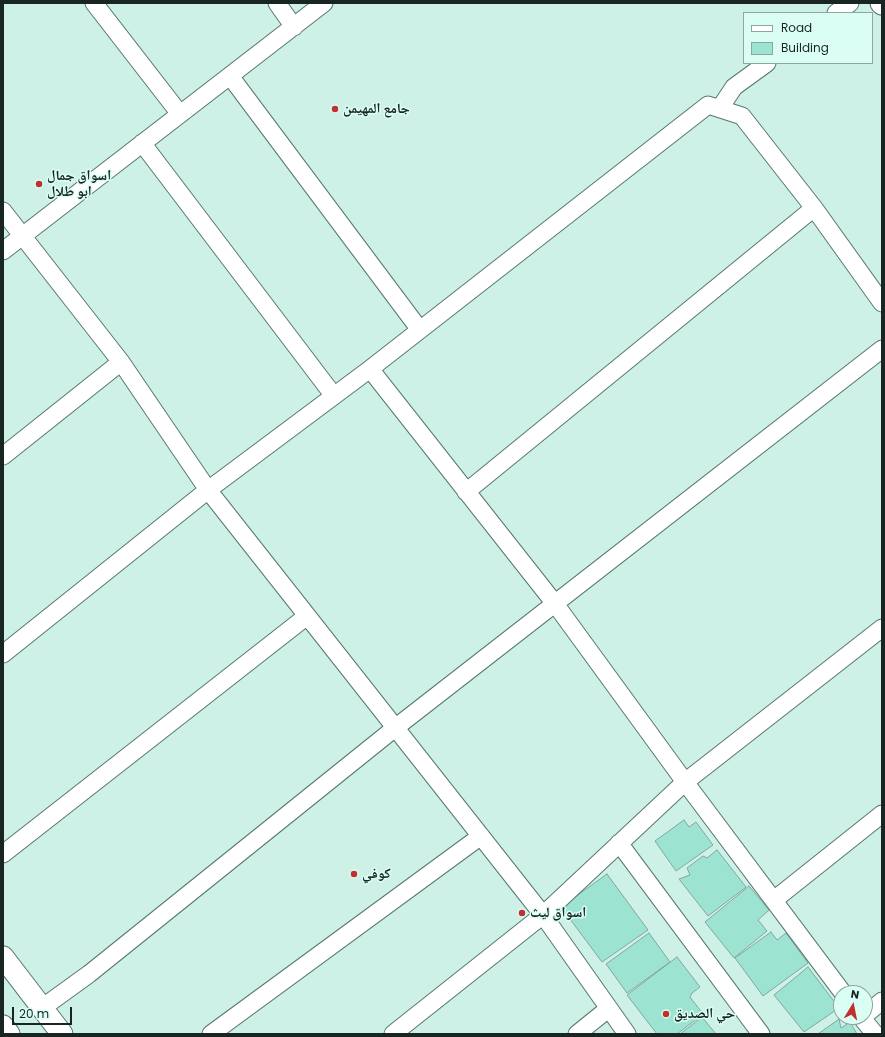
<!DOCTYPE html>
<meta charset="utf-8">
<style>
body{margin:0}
#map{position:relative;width:885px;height:1037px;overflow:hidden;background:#cef1e7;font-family:Poppins,sans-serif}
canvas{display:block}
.frame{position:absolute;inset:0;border:4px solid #182522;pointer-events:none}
.legend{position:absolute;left:743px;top:12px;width:130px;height:52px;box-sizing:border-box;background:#dbfef4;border:1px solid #8da7a0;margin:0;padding:5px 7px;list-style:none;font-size:12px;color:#182522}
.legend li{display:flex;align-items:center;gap:8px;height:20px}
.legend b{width:20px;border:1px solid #8da7a0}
.north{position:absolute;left:833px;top:985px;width:40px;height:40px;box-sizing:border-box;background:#dbfef4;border:1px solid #8da7a0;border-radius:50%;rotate:10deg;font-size:11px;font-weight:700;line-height:16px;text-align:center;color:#182522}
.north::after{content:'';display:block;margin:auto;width:14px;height:18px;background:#bf312e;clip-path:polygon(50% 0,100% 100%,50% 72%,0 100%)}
.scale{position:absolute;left:12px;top:1007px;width:60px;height:18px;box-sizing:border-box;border:2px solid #182522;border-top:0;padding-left:5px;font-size:12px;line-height:14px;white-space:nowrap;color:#182522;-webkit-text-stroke:3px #dbfef4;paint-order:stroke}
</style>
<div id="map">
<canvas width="885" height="1037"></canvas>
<div class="frame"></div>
<ul class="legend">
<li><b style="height:5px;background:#fff"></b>Road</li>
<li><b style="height:11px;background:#9de3d1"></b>Building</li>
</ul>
<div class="north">N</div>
<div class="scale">20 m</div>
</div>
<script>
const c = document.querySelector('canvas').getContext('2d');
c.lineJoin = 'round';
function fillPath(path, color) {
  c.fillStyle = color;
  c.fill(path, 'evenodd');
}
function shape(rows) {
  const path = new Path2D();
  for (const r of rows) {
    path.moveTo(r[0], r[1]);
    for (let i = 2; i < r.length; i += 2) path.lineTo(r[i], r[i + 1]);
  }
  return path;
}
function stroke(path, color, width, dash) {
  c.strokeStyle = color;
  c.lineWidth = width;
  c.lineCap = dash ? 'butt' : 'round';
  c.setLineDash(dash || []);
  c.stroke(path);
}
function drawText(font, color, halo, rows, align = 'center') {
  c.font = font + ' Poppins,"Noto Naskh Arabic",sans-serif';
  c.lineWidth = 3;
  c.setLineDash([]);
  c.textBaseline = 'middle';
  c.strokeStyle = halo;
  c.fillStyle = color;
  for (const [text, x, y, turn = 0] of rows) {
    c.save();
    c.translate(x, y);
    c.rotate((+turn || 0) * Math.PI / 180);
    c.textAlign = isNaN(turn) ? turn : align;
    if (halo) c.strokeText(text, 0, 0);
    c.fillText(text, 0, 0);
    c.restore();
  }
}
const building = shape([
 [684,820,689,827,696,822,713,845,676,871,655,841,684,820],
 [717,850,746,887,708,916,679,879,690,875,687,868,703,856,707,858,717,850],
 [607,874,648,930,602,962,561,907,607,874],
 [749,886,769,910,758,920,767,931,734,958,705,922,749,886],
 [771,932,777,940,786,933,808,963,763,996,735,958,771,932],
 [649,933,670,962,627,993,606,964,649,933],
 [677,957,700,987,692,993,690,997,703,1014,677,1034,657,1034,627,995,677,957],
 [808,967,839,1008,804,1032,774,995,808,967],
 [702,1017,716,1034,680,1034,702,1017],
 [839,1019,841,1028,850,1022,857,1034,818,1034,839,1019]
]);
fillPath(building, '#9de3d1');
stroke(building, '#84a59c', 1);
const minor = shape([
 [94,3,180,114],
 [277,3,294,27],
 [836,13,850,3],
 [230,76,420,330],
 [720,108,734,87,767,63],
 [142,143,334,396],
 [3,211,121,362,208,490,543,915,627,1034],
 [3,251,324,3],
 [370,369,556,605,685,782,843,993],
 [3,456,121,362],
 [466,492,814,208],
 [3,654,208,490,370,369,708,105,742,116,814,208,882,303],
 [619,843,761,1034],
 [3,854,307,616],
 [774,900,882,814],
 [42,1008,89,974,395,728,882,349],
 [865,1015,882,1001],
 [861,1017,875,1034],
 [211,1034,481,836],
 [393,1034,543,915,685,782,882,628],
 [577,1034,608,1009]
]);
const tertiary = shape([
 [881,3,882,4],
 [3,957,62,1034],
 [3,1026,9,1034]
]);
stroke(minor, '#58776f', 19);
stroke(tertiary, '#58776f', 23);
stroke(minor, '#fff', 17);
stroke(tertiary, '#fff', 21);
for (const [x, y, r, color] of [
 [335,109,4,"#bf312e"],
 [39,184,4,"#bf312e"],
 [354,874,4,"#bf312e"],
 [522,913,4,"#bf312e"],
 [666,1014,4,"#bf312e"]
]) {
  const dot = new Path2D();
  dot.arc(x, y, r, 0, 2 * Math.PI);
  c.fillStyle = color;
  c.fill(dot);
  stroke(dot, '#dbfef4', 1.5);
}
drawText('bold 14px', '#182522', '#dbfef4', [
 ["جامع المهيمن",343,109],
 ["اسواق جمال",47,176],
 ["ابو طلال",47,192],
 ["كوفي",362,874],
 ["اسواق ليث",530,913],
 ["حي الصديق",674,1014]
], 'left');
</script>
